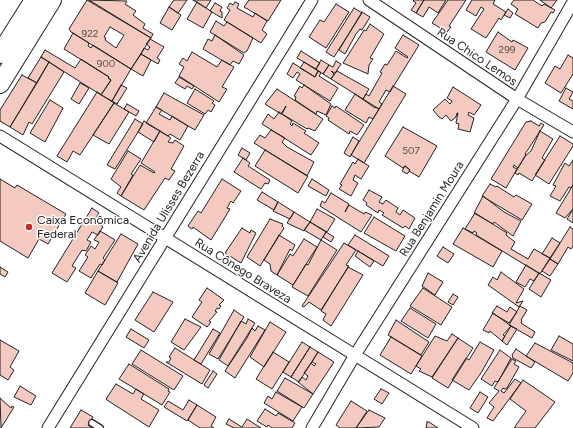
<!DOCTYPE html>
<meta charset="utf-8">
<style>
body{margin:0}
canvas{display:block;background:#fff}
</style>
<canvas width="573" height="428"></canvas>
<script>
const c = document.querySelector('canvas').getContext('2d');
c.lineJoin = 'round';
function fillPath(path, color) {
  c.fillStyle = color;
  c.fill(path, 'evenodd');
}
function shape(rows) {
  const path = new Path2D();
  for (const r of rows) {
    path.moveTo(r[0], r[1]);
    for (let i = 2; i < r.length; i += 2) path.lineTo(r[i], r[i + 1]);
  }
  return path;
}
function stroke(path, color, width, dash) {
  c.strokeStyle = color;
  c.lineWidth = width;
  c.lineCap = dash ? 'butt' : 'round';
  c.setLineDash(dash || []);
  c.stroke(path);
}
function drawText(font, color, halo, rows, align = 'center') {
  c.font = font + ' Figtree,sans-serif';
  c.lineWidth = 3;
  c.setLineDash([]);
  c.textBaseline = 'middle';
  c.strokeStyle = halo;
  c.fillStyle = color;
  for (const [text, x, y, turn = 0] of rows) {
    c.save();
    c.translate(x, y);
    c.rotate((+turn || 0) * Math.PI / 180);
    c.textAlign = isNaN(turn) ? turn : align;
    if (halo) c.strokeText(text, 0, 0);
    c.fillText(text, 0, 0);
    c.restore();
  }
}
const building = shape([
 [87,0,151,38,131,69,71,32,69,29,87,0],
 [110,27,124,35,116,48,105,40,106,38,104,37,110,27],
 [89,0,127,1,125,4,136,11,133,15,145,24,143,28,153,34,151,38,89,0],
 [174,0,187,0,178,13,169,7,174,0],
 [193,0,211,0,206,8,193,0],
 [249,0,281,0,268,21,244,7,249,0],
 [414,0,424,0,416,13,411,10,416,3,413,1,414,0],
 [424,0,446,0,438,13,429,7,423,17,416,13,424,0],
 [448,0,466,0,449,26,451,27,447,32,432,23,448,0],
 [472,0,495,0,493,4,506,12,501,20,499,18,486,38,471,29,484,9,481,7,476,16,466,10,472,0],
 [514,0,533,0,542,6,544,4,555,10,553,13,551,12,545,22,541,23,538,28,515,14,518,9,511,4,514,0],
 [540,0,557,0,551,8,540,0],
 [197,2,212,12,203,28,187,19,197,2],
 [235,2,239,4,237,8,253,17,255,13,267,21,262,30,267,34,261,43,224,20,230,10,227,8,230,3,233,5,235,2],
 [215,3,222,7,220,11,222,12,222,18,210,11,215,3],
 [336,4,349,12,326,48,309,37,320,20,324,22,336,4],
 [169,7,181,15,172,30,160,23,169,7],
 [354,8,362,13,334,57,326,52,354,8],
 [508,9,513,13,510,18,504,15,508,9],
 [362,12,370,17,362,30,360,29,356,34,345,54,339,50,362,12],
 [216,21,224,26,227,22,253,38,247,51,244,53,210,32,216,21],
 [370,24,384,34,370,58,373,59,369,65,368,74,343,63,364,30,366,31,370,24],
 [498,32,512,42,513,40,528,48,515,70,486,52,498,32],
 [73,33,89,43,88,46,91,48,93,45,131,69,112,101,101,95,111,80,108,78,109,77,64,49,73,33],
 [215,35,244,55,239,64,233,61,230,65,203,49,208,39,212,41,215,35],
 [403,35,419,45,390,92,386,90,379,102,382,104,379,109,363,99,366,94,369,96,382,73,380,72,385,64,387,65,396,51,407,58,408,57,395,48,403,35],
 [150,39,164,47,157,58,160,60,158,64,141,54,144,48,148,50,150,47,146,44,150,39],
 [45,50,75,68,81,59,109,77,108,78,111,80,101,95,41,57,45,50],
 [301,51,320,63,316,69,297,58,301,51],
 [192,52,217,67,222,60,234,67,222,87,227,89,219,102,179,76,184,67,179,64,183,58,187,61,192,52],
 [141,54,151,60,143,76,131,69,141,54],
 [568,55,573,58,573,74,561,93,545,83,555,66,560,69,568,55],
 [41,57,49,62,37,83,28,78,41,57],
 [321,60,329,65,323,74,316,69,321,60],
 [336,61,341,64,335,73,331,71,334,74,331,79,323,74,329,65,333,67,336,61],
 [49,62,64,72,32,124,29,122,23,135,10,127,49,62],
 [304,62,318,71,315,77,300,68,304,62],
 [293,63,315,77,318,71,321,73,319,76,338,88,330,101,296,80,300,74,297,72,293,78,287,74,293,63],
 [337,71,369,89,363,99,331,79,337,71],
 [22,75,37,83,10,127,0,121,0,110,22,75],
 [179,77,194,86,192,89,187,86,185,89,175,83,179,77],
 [80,83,89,88,79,104,71,99,80,83],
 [121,85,127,88,117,104,112,101,121,85],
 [304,85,331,104,326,115,317,111,316,114,295,100,296,97,294,96,300,86,302,88,304,85],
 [393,86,406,94,364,163,351,155,393,86],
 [453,87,481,105,474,115,469,112,468,115,474,118,470,132,458,129,459,124,456,123,458,113,457,113,456,117,451,121,446,115,442,119,439,117,433,110,445,99,450,104,452,101,447,98,453,87],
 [566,88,573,92,569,99,573,101,573,109,559,101,566,88],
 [195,89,214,101,212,103,215,105,211,112,208,110,205,114,187,103,195,89],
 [277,89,323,119,315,131,308,128,307,129,282,114,286,106,281,114,265,104,277,89],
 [97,92,114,103,80,155,73,151,67,162,57,156,97,92],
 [164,93,204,115,195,130,156,107,164,93],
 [355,94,375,108,375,107,379,109,373,119,369,117,366,123,345,110,355,94],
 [50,100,63,108,45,142,30,133,50,100],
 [114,103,129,112,109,144,93,135,114,103],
 [127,104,139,111,136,116,124,109,127,104],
 [332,106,335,108,336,106,364,125,357,135,350,131,349,134,328,120,329,118,326,116,332,106],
 [156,107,162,110,159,114,170,120,172,116,188,126,180,140,170,134,168,136,146,123,156,107],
 [279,112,292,121,290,124,292,126,293,123,306,131,304,133,319,143,311,155,262,124,268,114,274,119,279,112],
 [135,119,143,124,115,169,107,165,135,119],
 [144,121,160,131,154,142,138,132,144,121],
 [531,121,539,126,541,123,544,125,525,154,526,155,518,168,514,165,513,167,517,169,506,188,491,179,526,122,531,121],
 [403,127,437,146,419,177,409,171,410,170,405,166,403,168,385,156,403,127],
 [271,130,285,138,282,142,287,147,314,162,307,176,254,143,260,135,265,138,271,130],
 [160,131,171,138,168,142,173,143,175,140,184,146,171,169,175,171,169,180,165,178,144,210,121,196,140,165,154,173,155,172,141,163,160,131],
 [540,131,553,139,542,158,545,160,532,181,519,173,518,175,515,173,525,156,531,151,540,131],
 [560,136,573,144,573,146,549,184,535,175,560,136],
 [353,137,359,141,350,157,344,153,353,137],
 [242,148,250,153,246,160,238,155,242,148],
 [265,150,308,176,298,193,255,166,265,150],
 [128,151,141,159,131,174,133,175,121,196,117,193,121,187,111,179,128,151],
 [243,158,250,163,248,166,270,180,268,184,265,183,261,189,234,172,243,158],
 [358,159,369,166,361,179,355,175,353,180,358,183,351,196,339,189,342,185,340,184,353,162,355,164,358,159],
 [573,160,573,185,571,188,569,187,560,201,550,196,556,186,553,185,565,163,569,166,573,160],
 [405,166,410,170,407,174,402,171,405,166],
 [0,179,15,188,17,185,66,214,48,244,39,239,28,258,0,241,0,179],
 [222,179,241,191,233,203,231,201,227,208,230,209,211,240,193,227,192,229,188,226,198,211,201,213,222,179],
 [312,179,329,190,326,196,308,186,312,179],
 [490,184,496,187,497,186,514,197,516,195,532,204,522,220,482,196,490,184],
 [573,185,573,209,565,218,556,213,573,185],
 [369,190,382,197,379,202,383,204,386,200,398,208,396,212,400,215,403,210,415,218,409,229,405,226,403,228,382,215,384,213,379,210,378,213,366,205,367,203,363,200,369,190],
 [262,192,278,202,274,210,257,200,262,192],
 [331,193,349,204,345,212,349,205,364,214,365,212,372,215,361,232,320,206,322,201,325,203,331,193],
 [483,196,504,212,521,221,513,236,494,222,493,224,474,213,483,196],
 [278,202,294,212,290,219,273,211,278,202],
 [92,208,99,213,94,220,103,227,98,235,92,232,87,240,91,242,86,251,82,250,72,266,76,268,67,282,52,273,92,208],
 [317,209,335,219,327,232,310,222,317,209],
 [573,209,573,223,567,219,573,209],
 [294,212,310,222,304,231,287,223,294,212],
 [475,213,507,233,506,235,515,242,511,249,528,259,534,249,550,258,540,274,476,235,477,233,474,231,473,233,465,229,475,213],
 [374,217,405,236,396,251,364,233,374,217],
 [270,219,283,224,282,226,284,228,260,266,247,257,270,219],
 [310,222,326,232,321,240,304,230,310,222],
 [570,227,573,229,573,246,571,249,568,247,558,264,550,259,570,227],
 [242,228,250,233,251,230,256,233,241,263,225,253,242,228],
 [463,228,502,251,493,267,453,244,463,228],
 [100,231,115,240,103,258,105,260,102,265,100,264,91,278,79,271,88,257,85,255,91,246,95,249,99,242,94,240,100,231],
 [326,232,334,237,331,242,323,237,326,232],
 [121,234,138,244,117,282,98,271,121,234],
 [279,235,295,245,292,251,290,249,277,275,271,271,270,264,264,260,279,235],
 [355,235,389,256,383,266,348,245,355,235],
 [552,238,560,243,550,258,542,254,552,238],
 [304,239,317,247,293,285,277,275,290,254,293,256,304,239],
 [321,240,337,250,308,296,292,287,306,264,308,265,321,240],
 [344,243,356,250,346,265,349,266,321,310,309,302,304,307,302,306,344,243],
 [443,247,454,254,448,263,437,256,443,247],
 [358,251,374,261,370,267,355,256,358,251],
 [550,259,558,264,550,276,542,271,550,259],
 [526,265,539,273,534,281,530,279,525,287,516,282,526,265],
 [0,267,8,272,5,277,0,274,0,267],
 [348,267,363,275,331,326,323,320,326,314,321,311,348,267],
 [98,271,118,283,105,305,85,293,98,271],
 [501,272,524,289,516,303,523,301,519,307,488,285,493,277,497,280,501,272],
 [428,273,443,282,435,295,422,286,428,273],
 [539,273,551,280,541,297,529,289,539,273],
 [207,288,224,300,219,305,221,306,219,309,217,308,215,311,217,312,209,321,211,322,207,327,192,317,202,302,199,300,207,288],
 [423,288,452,307,441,325,410,306,423,288],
 [153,292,173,302,154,332,135,320,153,292],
 [453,294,458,297,453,305,448,302,453,294],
 [497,306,507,312,510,307,517,312,509,323,492,313,497,306],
 [520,306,527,310,521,320,522,321,521,323,535,332,532,338,509,325,520,306],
 [410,308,436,324,428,338,401,321,410,308],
 [234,310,244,317,218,359,209,354,234,310],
 [493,313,511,326,503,335,505,336,502,341,490,331,489,333,483,330,493,313],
 [185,319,201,327,184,350,171,342,185,319],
 [248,319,255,323,228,366,219,360,241,321,246,324,248,319],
 [396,320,429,342,421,355,388,335,396,320],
 [270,322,286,332,264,367,250,357,270,322],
 [258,326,265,330,235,378,225,371,247,338,252,328,255,331,258,326],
 [511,326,517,329,507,345,502,341,511,326],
 [131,329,149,340,144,348,126,337,131,329],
 [213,329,220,333,201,364,194,360,213,329],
 [452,334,458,338,432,377,419,371,421,369,416,366,435,336,447,341,452,334],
 [559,336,573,344,573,361,551,350,559,336],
 [391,337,422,356,411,374,380,355,391,337],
 [458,338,473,348,448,388,432,378,458,338],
 [0,340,19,351,10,367,14,370,8,380,0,375,0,340],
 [302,342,310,347,291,377,283,372,302,342],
 [480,342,494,350,481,373,469,390,452,380,466,358,469,360,480,342],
 [535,343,573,363,573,373,568,381,526,356,535,343],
 [310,347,318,352,299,382,291,377,310,347],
 [175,348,210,370,202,384,166,362,169,362,171,358,169,357,175,348],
 [516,349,535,362,531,368,513,358,512,355,516,349],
 [141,350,183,376,174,390,132,364,141,350],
 [500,350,511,358,498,382,495,381,492,386,481,379,500,350],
 [273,352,289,362,272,389,256,379,273,352],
 [318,352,334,362,313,394,298,382,302,377,306,380,308,376,304,373,311,363,314,366,316,364,312,362,318,352],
 [512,359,516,361,514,364,519,367,507,388,505,389,503,388,501,391,504,393,515,379,521,383,493,421,487,418,494,407,489,403,499,391,494,388,512,359],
 [129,364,169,389,168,391,170,392,162,405,119,379,129,364],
 [213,371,217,374,208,388,204,385,213,371],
 [285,378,313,394,304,408,277,391,285,378],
 [523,380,555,402,535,428,514,428,526,411,510,399,523,380],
 [116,384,133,394,136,389,144,394,141,399,159,410,149,427,107,400,106,399,116,384],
 [20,386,36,396,31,405,14,397,20,386],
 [381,389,389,393,382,404,374,399,381,389],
 [276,392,302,407,293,421,264,403,268,396,272,399,276,392],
 [480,392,488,397,478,413,470,408,480,392],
 [0,398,11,408,12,406,14,407,1,428,0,398],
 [189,400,197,405,187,421,164,407,168,401,183,410,189,400],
 [351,401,367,411,356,428,340,428,336,425,351,401],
 [197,405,216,417,211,426,214,428,200,428,188,420,197,405],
 [265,409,276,416,278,413,295,423,292,428,272,428,268,425,267,427,257,421,265,409],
 [81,410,93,417,88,425,93,428,70,428,81,410],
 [369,410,385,418,379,427,356,428,369,410],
 [229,419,242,427,247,419,261,428,234,428,226,424,229,419],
 [427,422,429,422,438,428,426,428,427,422]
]);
fillPath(building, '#f3c9c0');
stroke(building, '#222', 1);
const service = shape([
 [92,423,100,428]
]);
const minor = shape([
 [369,0,517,99,573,132],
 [0,136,473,428],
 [48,428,312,0],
 [312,428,355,355,517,99,573,2]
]);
const primary = shape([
 [0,54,34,0],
 [0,84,52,0]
]);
stroke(service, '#222', 8);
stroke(minor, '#222', 13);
stroke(primary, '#222', 20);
stroke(service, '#fff', 5.5);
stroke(minor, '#fff', 11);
stroke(primary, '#fff', 18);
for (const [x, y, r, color] of [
 [29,227,4,"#c62828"]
]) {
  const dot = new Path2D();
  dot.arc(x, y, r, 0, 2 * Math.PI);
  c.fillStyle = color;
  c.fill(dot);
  stroke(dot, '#fff', 1.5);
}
drawText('10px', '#564c4a', null, [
 ["922",90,34],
 ["299",507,50],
 ["900",106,64],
 ["507",411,151]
]);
drawText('12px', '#222', '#fff', [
 ["Rua Chico Lemos",477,57,34],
 ["Avenida Ulisses Bezerra",169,207,-59],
 ["Rua Benjamin Moura",432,209,-58],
 ["Rua Cônego Braveza",243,271,32]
]);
drawText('12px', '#222', '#fff', [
 ["Caixa Econômica",37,220],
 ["Federal",37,234]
], 'left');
</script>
